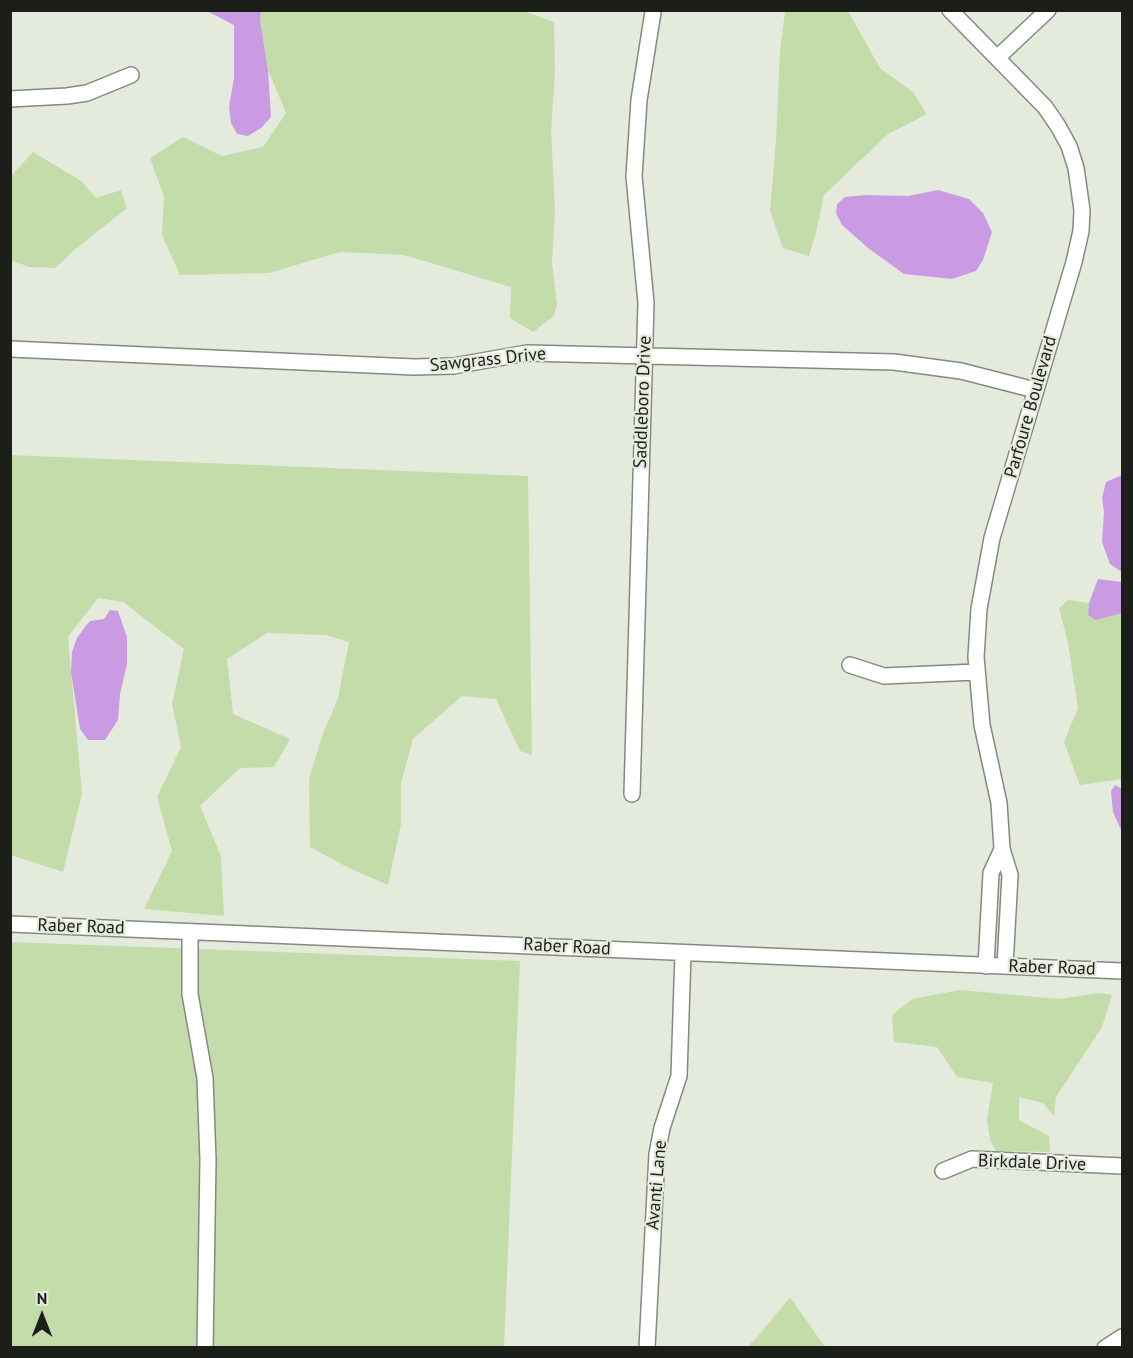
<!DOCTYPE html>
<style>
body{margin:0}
#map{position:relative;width:1133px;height:1358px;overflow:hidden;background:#e4ebdd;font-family:"PT Sans",sans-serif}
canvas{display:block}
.frame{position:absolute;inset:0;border:12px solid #1b1e19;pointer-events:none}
.north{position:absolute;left:12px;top:1286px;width:60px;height:60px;-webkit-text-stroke:4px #e4ebdd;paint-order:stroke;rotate:0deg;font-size:16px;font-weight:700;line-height:24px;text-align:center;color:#1b1e19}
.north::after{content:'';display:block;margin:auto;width:21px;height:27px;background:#1b1e19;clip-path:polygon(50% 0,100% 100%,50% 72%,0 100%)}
</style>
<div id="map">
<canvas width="1133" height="1358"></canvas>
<div class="frame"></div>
<div class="north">N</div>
</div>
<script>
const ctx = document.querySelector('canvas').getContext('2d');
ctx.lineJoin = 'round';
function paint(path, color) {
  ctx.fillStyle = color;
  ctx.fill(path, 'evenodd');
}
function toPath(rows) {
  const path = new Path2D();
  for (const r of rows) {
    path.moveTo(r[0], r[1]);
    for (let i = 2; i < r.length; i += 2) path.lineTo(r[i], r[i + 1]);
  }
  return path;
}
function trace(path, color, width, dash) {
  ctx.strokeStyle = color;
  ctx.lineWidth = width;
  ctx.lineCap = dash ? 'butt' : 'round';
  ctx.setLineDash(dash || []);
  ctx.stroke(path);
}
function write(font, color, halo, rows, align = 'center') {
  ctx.font = font + ' "PT Sans",sans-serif';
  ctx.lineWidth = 4.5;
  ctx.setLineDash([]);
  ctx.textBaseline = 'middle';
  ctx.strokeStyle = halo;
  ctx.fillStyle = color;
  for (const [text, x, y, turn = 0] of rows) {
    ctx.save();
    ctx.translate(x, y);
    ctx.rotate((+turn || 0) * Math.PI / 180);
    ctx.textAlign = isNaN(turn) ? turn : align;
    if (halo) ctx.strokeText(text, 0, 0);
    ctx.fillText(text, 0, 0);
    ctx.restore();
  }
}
const green = toPath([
 [520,10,554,22,555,73,551,131,555,209,552,263,557,304,554,316,533,332,510,318,511,287,404,255,340,252,269,273,180,275,162,235,164,196,150,158,183,137,222,156,263,147,286,113,268,70,260,19,261,11],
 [785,11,848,11,880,68,913,92,927,114,888,134,824,195,816,233,809,256,783,248,770,211,776,140,780,52],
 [33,152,81,181,96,198,121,190,127,208,73,251,55,268,29,267,11,260,11,176],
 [10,455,528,476,532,755,520,751,496,699,462,696,413,739,401,783,401,824,388,885,349,868,310,847,309,779,322,736,338,698,349,642,326,635,267,633,227,659,233,714,290,739,274,767,240,768,200,806,221,856,224,916,144,909,172,851,157,797,181,747,172,704,184,649,123,602,98,598,68,637,82,794,63,872,11,855],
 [1068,600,1089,603,1088,615,1122,613,1122,779,1080,785,1064,742,1078,708,1068,643,1059,608],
 [11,942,520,961,504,1347,11,1348],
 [960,990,1059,999,1099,993,1112,995,1102,1027,1056,1097,1054,1116,1043,1103,1019,1097,1019,1120,1049,1136,1050,1152,996,1151,990,1140,987,1119,993,1083,957,1077,937,1047,894,1042,892,1015,912,999],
 [790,1297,825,1347,747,1347,759,1335]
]);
const water = toPath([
 [207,11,261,11,260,19,268,70,271,117,261,128,248,136,237,134,231,123,229,107,234,78,234,25],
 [938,190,969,199,983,213,992,232,983,260,976,271,952,279,904,274,868,248,842,225,836,213,837,204,845,197,866,195,908,196],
 [1122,475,1122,572,1110,564,1102,542,1104,512,1102,498,1106,482],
 [1098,579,1122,582,1122,613,1096,620,1088,615,1089,603],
 [110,610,118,611,127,637,127,664,120,694,118,720,105,740,88,740,80,729,71,672,72,652,77,638,85,627,90,621,104,619],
 [1115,785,1122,789,1122,832,1113,812,1111,791]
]);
const minor = toPath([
 [950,10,1045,107,1058,126,1069,146,1076,168,1082,210,1081,231,1074,262,992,538,979,609,976,657,982,725,999,803,1002,849,1010,875,1005,966],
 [997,58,1048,10],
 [10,99,67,96,87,93,131,75],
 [10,349,414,367,453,366,527,353,894,362,961,371,1035,390],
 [850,665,884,676,976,672],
 [632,794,646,303,634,176,639,100,653,12],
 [10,924,1122,971],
 [190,932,190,994,205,1078,208,1160,205,1348],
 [986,966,991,873,1002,849],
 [943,1171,972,1159,1122,1166],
 [647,1348,657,1154,662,1128,679,1076,683,953],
 [1105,1348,1122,1337]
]);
const streetNames = [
 ["Sawgrass Drive",488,360,-6],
 ["Saddleboro Drive",643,402,-88],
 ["Parfoure Boulevard",1031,407,-74],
 ["Raber Road",81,927,2],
 ["Raber Road",567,947,3],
 ["Raber Road",1052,968,2],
 ["Birkdale Drive",1032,1163,2],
 ["Avanti Lane",657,1185,-85]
];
paint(green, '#c4dcaa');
paint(water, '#ca9be3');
trace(minor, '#848a7d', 18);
trace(minor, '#fff', 15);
write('18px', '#1b1e19', '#e4ebdd', streetNames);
</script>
